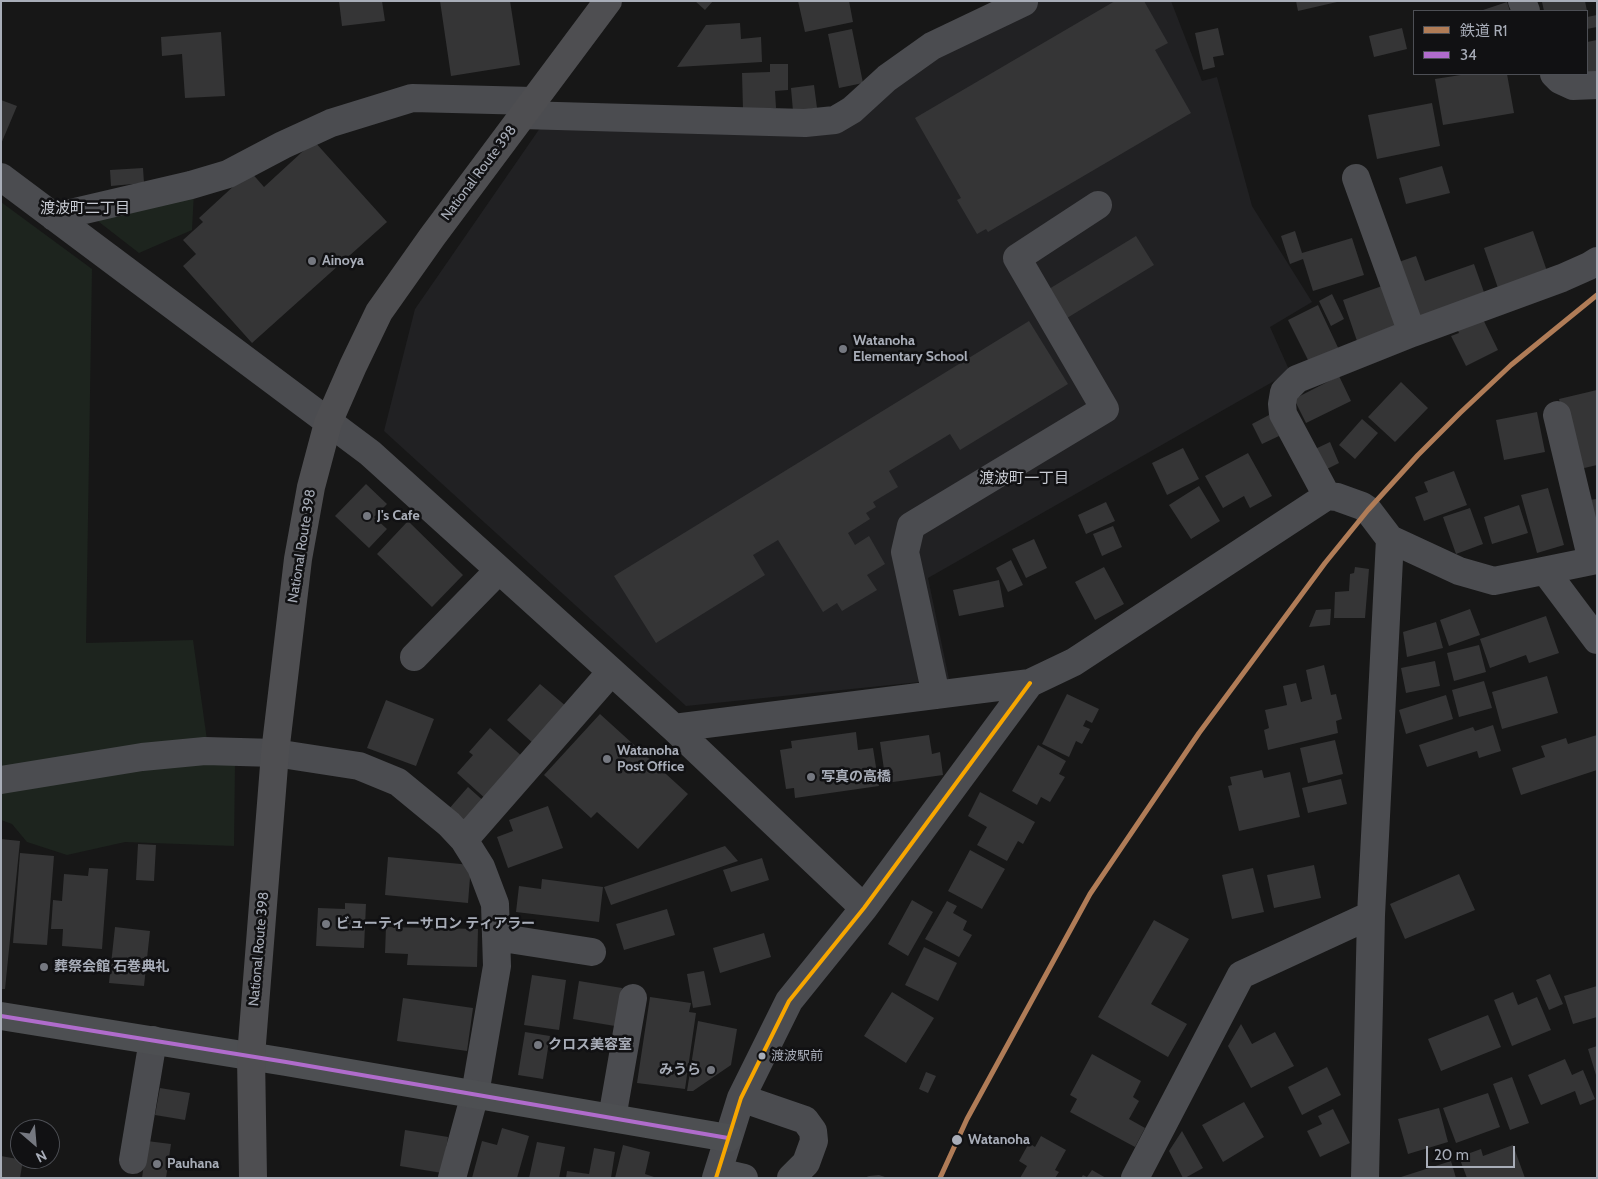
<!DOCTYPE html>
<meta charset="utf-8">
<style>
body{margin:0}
#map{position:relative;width:1598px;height:1179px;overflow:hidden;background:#171717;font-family:Cabin,"Noto Sans JP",sans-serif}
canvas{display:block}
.frame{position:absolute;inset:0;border:2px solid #a8adb8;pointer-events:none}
.legend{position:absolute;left:1413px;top:10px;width:175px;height:65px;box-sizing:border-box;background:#111113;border:1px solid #4d4f55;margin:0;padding:6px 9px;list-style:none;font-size:15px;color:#a8adb8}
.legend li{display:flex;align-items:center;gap:10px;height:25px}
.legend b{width:25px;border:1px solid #4d4f55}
.north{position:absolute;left:10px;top:1119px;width:50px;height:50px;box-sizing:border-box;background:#111113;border:1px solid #4d4f55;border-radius:50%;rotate:153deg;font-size:14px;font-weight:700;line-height:20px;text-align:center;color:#a8adb8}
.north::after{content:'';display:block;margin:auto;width:18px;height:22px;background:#757880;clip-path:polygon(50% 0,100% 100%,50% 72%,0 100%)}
.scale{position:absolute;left:1426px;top:1146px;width:89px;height:22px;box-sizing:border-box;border:2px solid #a8adb8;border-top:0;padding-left:6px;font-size:15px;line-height:18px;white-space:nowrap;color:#a8adb8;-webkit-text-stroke:4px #111113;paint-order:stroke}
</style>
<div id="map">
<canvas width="1598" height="1179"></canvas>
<div class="frame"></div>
<ul class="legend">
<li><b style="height:6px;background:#b07c57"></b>鉄道 R1</li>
<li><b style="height:6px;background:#b06ccc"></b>34</li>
</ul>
<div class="north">N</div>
<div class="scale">20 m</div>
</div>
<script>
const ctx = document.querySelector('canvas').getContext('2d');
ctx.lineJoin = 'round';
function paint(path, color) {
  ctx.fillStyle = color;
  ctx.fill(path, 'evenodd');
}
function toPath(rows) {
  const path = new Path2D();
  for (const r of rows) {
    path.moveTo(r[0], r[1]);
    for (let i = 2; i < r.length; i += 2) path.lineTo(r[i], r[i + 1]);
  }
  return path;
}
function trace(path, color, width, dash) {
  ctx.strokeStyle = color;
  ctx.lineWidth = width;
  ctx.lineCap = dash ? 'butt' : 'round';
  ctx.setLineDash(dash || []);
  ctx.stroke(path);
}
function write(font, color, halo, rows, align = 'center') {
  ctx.font = font + ' Cabin,"Noto Sans JP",sans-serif';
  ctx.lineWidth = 5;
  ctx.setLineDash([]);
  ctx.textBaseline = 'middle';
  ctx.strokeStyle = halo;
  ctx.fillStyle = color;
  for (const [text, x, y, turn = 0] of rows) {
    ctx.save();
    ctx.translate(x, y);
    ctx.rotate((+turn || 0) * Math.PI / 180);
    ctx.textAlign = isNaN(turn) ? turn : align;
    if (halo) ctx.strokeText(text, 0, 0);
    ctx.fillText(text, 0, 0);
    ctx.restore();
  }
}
const built = toPath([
 [1002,1,1171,1,1202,81,1217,77,1252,206,1312,302,1270,327,1290,372,928,578,949,679,686,706,384,431,415,309,558,102,809,117,832,107,884,67]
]);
const green = toPath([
 [194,192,192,230,139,253,90,215],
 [1,202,92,269,86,643,193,640,207,740,1,770],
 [201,761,235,764,234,846,125,842,67,855,27,842,12,824,1,820,1,787]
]);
const building = toPath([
 [339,1,382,1,385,21,342,26],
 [440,1,510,1,520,65,451,76],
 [695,1,713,1,705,10],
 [798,1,849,1,853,22,805,32],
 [1115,1,1144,1,1168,43,1155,50,1191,113,988,232,986,229,977,234,957,200,961,198,915,118],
 [1296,1,1337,1,1337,2,1298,11],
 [1546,1,1585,1,1587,11,1544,11,1542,2],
 [1507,2,1510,11,1480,11],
 [1597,15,1597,27,1587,29,1587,17],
 [740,23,741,39,761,37,762,62,677,67,706,25],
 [1218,28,1224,55,1213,57,1215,67,1203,70,1195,33],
 [1402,28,1407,49,1374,57,1369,36],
 [852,29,863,83,839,88,828,34],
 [221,32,225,96,185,98,182,54,162,56,161,37],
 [1597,40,1597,73,1587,74,1587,42],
 [770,64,788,64,788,90,775,91,776,108,743,110,742,73,770,72],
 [1467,74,1507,74,1514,113,1443,125,1435,79],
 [814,85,817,108,793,111,791,88],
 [1,100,17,106,1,144],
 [1432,103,1440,146,1377,159,1368,115],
 [314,141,387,222,252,343,183,266,196,254,183,240,203,222,199,218,250,171,264,187],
 [1442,166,1450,193,1406,204,1399,178],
 [143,168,144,183,111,186,110,170],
 [1295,231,1302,253,1352,238,1364,275,1313,291,1303,259,1290,264,1281,236],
 [1533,231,1548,274,1499,291,1484,248],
 [1136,236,1154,265,1067,318,1049,289],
 [1416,256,1425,281,1474,264,1485,295,1420,318,1393,264],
 [1382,286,1397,327,1357,341,1343,300],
 [1332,294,1344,319,1331,326,1319,301],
 [1318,305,1341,354,1312,368,1288,320],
 [1480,313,1498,350,1466,366,1451,336,1459,333,1456,326],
 [1029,321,1068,384,960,450,950,434,889,471,898,487,873,502,876,507,866,513,870,519,848,533,855,545,869,536,885,564,867,575,877,590,842,611,837,603,823,612,778,540,753,555,765,575,656,643,614,576],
 [1339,376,1351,401,1306,423,1294,399],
 [1401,382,1428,408,1395,442,1368,417],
 [1597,390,1597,465,1576,470,1559,399],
 [1537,412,1545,452,1504,460,1496,420],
 [1269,415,1279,436,1262,444,1252,424],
 [1362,419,1378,433,1355,459,1339,445],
 [1330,442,1339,463,1323,471,1313,450],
 [1183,448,1199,479,1167,495,1152,463],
 [1248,453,1272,496,1250,508,1244,496,1223,508,1205,476],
 [1454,471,1467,505,1424,521,1415,497,1428,492,1424,482],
 [366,484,387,504,374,517,387,529,369,548,335,516],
 [1199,486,1220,521,1191,539,1169,505],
 [1548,488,1564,545,1537,553,1521,495],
 [1597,499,1597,528,1589,500],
 [1106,502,1115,521,1086,534,1078,515],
 [1519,505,1528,533,1492,544,1484,517],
 [1470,508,1483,544,1456,554,1443,517],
 [408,521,463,575,432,607,377,554],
 [1113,526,1122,547,1102,556,1093,534],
 [1034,539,1047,568,1026,578,1012,549],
 [1011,560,1023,585,1008,592,996,568],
 [1104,567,1124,604,1095,620,1075,582],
 [1355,567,1369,569,1365,618,1334,618,1335,592,1349,591,1350,574,1354,573],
 [999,580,1004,607,959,616,953,590],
 [1331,609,1330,625,1309,627,1316,610],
 [1470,609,1480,635,1449,646,1440,620],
 [1546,616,1559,653,1529,663,1526,655,1490,668,1480,639],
 [1436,622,1443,648,1407,657,1403,632],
 [1479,645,1486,672,1454,681,1447,653],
 [1435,661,1440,686,1406,693,1401,668],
 [1324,665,1331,695,1336,694,1342,719,1336,721,1338,733,1268,750,1264,730,1269,728,1265,710,1287,705,1283,686,1296,683,1301,702,1312,699,1306,670],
 [1547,676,1558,713,1502,729,1492,692],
 [1484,681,1492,708,1459,717,1452,690],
 [540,684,567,707,534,744,507,720],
 [1067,694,1099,709,1092,723,1086,720,1083,726,1090,729,1082,744,1076,741,1069,757,1042,744],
 [1446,695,1453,719,1406,734,1399,710],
 [386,700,434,719,416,766,367,748],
 [600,714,688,794,638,849,597,812,591,818,544,775],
 [1493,725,1501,751,1479,758,1477,751,1427,767,1419,745,1473,727,1475,731],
 [490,728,524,758,487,800,457,773,473,755,469,752],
 [856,732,858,750,873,748,879,786,795,798,794,788,786,789,780,750,792,748,791,741],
 [929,735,932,754,940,752,943,775,886,783,880,742],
 [1597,735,1597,770,1521,795,1512,768,1545,757,1541,746,1566,738,1568,744],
 [1335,740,1343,774,1308,783,1300,748],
 [1038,745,1066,761,1059,774,1065,777,1050,802,1041,797,1037,805,1012,791],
 [1262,770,1264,778,1290,772,1300,817,1239,831,1228,786,1232,785,1230,777],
 [1341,779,1347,804,1308,813,1302,788],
 [468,787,487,804,467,826,448,810],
 [980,792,1035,822,1023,844,1018,841,1007,861,977,845,987,827,968,816],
 [548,806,563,848,508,868,497,837,513,831,509,820],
 [1,839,20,841,5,989,1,989],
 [138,844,156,845,154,881,136,880],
 [725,846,738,861,611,905,604,887],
 [970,850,1005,869,982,909,948,891],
 [20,853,54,856,47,945,13,943],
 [388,857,471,865,468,903,385,895],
 [762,858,769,880,731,892,723,870],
 [1314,865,1321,898,1274,908,1267,875],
 [89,868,108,869,102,949,62,946,63,929,51,929,53,900,62,901,64,874,88,876],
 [1253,868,1264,912,1232,919,1222,875],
 [1459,874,1475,910,1405,939,1390,904],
 [542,879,603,887,599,922,516,912,519,886,541,889],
 [912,900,933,912,908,956,888,944],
 [947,901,957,906,953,913,967,921,963,930,972,935,959,957,925,939],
 [345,903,366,904,364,948,316,946,318,908,345,909],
 [667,909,675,935,624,950,616,924],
 [1154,920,1189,939,1151,1004,1187,1024,1168,1057,1098,1017],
 [115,927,150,931,144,986,109,983],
 [386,927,478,929,477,967,407,965,408,954,385,953],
 [764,933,771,957,720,973,713,948],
 [924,947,957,963,938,1001,905,985],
 [704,971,711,1005,693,1008,687,974],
 [1550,974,1563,1004,1549,1010,1536,980],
 [532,975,566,980,559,1030,524,1025],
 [579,981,622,988,615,1026,573,1019],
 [1597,986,1597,1017,1573,1024,1564,996],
 [892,992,934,1018,906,1063,864,1036],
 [1513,992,1518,1005,1537,997,1551,1030,1512,1046,1494,1000],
 [650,997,691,1003,689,1012,696,1013,685,1089,637,1083],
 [403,998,473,1008,467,1051,397,1041],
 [1488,1015,1501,1047,1441,1071,1428,1039],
 [698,1021,737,1029,731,1065,693,1091,687,1091],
 [1241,1024,1252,1044,1275,1032,1294,1066,1251,1088,1228,1046],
 [525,1032,550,1036,543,1079,518,1075],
 [1597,1046,1597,1075,1596,1075,1588,1049],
 [1092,1054,1141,1081,1133,1097,1139,1101,1129,1119,1145,1128,1135,1147,1070,1112,1077,1099,1070,1095],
 [1565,1059,1572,1075,1583,1070,1595,1099,1580,1105,1575,1091,1541,1105,1528,1075],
 [1327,1067,1341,1095,1302,1115,1288,1087],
 [926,1072,936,1076,928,1093,919,1089],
 [1512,1077,1529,1123,1510,1130,1493,1084],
 [160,1088,190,1093,185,1120,155,1115],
 [1488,1093,1500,1127,1456,1143,1443,1108],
 [1244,1102,1264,1137,1223,1162,1202,1125],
 [1439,1108,1448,1142,1408,1154,1398,1119],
 [1333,1109,1350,1143,1320,1157,1307,1131,1322,1124,1318,1116],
 [502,1128,529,1136,517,1178,472,1178,482,1141,497,1145],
 [405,1130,448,1137,442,1173,400,1166],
 [1182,1131,1203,1168,1185,1178,1183,1178,1169,1151],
 [1041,1136,1066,1150,1055,1170,1059,1172,1055,1178,1020,1178,1027,1166,1019,1161,1029,1143,1035,1147],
 [147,1141,171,1144,166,1178,142,1178],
 [537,1142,565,1147,559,1178,529,1178],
 [623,1145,650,1152,645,1174,657,1178,615,1178],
 [1513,1145,1525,1178,1467,1178,1459,1157,1481,1149,1483,1156],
 [594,1148,615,1152,611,1178,566,1178,567,1171,589,1174],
 [1,1156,23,1160,20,1178,1,1178],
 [1451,1161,1456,1178,1401,1178,1401,1177],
 [1092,1170,1106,1178,1081,1178,1083,1175,1087,1177],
 [879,1175,888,1178,864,1178,869,1176]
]);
const minor = toPath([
 [1522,1,1526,11],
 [1554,74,1560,80,1573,86,1597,85],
 [522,115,805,123,835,120,852,110,887,78,932,46,1024,2],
 [1,177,370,453,674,728,864,908],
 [1356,178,1412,333],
 [54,217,191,185,228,174,283,145,331,123,412,98,533,101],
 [1557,415,1592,561],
 [1327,496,1283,414,1282,404,1284,392,1297,379,1412,333,1562,278,1589,266,1597,261],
 [1390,539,1459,571,1494,581,1597,560],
 [1546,572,1597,640],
 [414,657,499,570],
 [936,695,905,552,911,526,1105,409,1017,258,1098,205],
 [674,728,1030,683,1074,662,1327,496,1337,497,1362,506,1368,510,1390,539,1371,915,1365,1178],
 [1,780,142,757,205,751,275,753,359,766,398,782,449,824,464,840,481,867,495,904,497,966,475,1094,452,1178],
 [464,840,611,672],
 [496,937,592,952],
 [741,1098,805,1120,813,1131,814,1141,806,1163,791,1178],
 [612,1118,633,998],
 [133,1160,153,1040],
 [718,1172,744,1178],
 [716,1178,741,1098,789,1001,864,908,1030,683],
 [1135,1178,1241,975,1371,915]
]);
const major = toPath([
 [1,1016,286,1062,728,1138]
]);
const highway = toPath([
 [253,1178,251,1056,275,753,298,559,311,487,328,423,353,366,379,312,432,237,608,1]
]);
const bus1 = toPath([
 [1,1016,286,1062,728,1138]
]);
const bus2 = toPath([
 [716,1178,741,1098,789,1001,864,908,1030,683]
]);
const rail1 = toPath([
 [940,1178,967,1119,1090,894,1199,733,1325,563,1368,510,1418,455,1460,413,1511,365,1597,295]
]);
const markers = [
 [312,261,5,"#757880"],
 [843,349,5,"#757880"],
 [367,516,5,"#757880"],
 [607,759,5,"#757880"],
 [811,777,5,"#757880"],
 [326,924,5,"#757880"],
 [44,967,5,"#757880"],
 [538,1045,5,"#757880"],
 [762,1056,4.5,"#a8adb8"],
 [711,1070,5,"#757880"],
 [957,1140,6,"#a8adb8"],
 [157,1164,5,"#757880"]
];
const busNames = [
 ["渡波駅前",771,1056]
];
const streetNames = [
 ["National Route 398",479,173,-53],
 ["National Route 398",302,546,-81],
 ["National Route 398",259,949,-85]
];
const poiNames = [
 ["Ainoya",322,261],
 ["Watanoha",853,341],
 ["Elementary School",853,357],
 ["J's Cafe",377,516],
 ["Watanoha",617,751],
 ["Post Office",617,767],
 ["写真の高橋",821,777],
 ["ビューティーサロン ティアラー",336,924],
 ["葬祭会館 石巻典礼",54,967],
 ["クロス美容室",548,1045],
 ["みうら",701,1070,"right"],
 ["Pauhana",167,1164]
];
const stopNames = [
 ["Watanoha",968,1140]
];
const neighbourhoodNames = [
 ["渡波町二丁目",85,209],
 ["渡波町一丁目",1024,479]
];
paint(built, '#212123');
paint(green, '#1d241e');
paint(building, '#353536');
trace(minor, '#4b4c50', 28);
trace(major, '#4d4f52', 28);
trace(highway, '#4e4e51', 28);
trace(bus1, '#b06ccc', 4);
trace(bus2, '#f7a600', 4);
trace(rail1, '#b07c57', 5);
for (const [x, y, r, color] of markers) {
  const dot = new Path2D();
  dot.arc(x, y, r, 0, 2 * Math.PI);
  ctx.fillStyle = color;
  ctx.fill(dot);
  trace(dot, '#111113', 2);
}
write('13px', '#a8adb8', '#111113', busNames, 'left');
write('14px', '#a8adb8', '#111113', streetNames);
write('bold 14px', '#a8adb8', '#111113', poiNames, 'left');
write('bold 14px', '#a8adb8', '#111113', stopNames, 'left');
write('15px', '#c9ccd4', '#111113', neighbourhoodNames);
</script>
